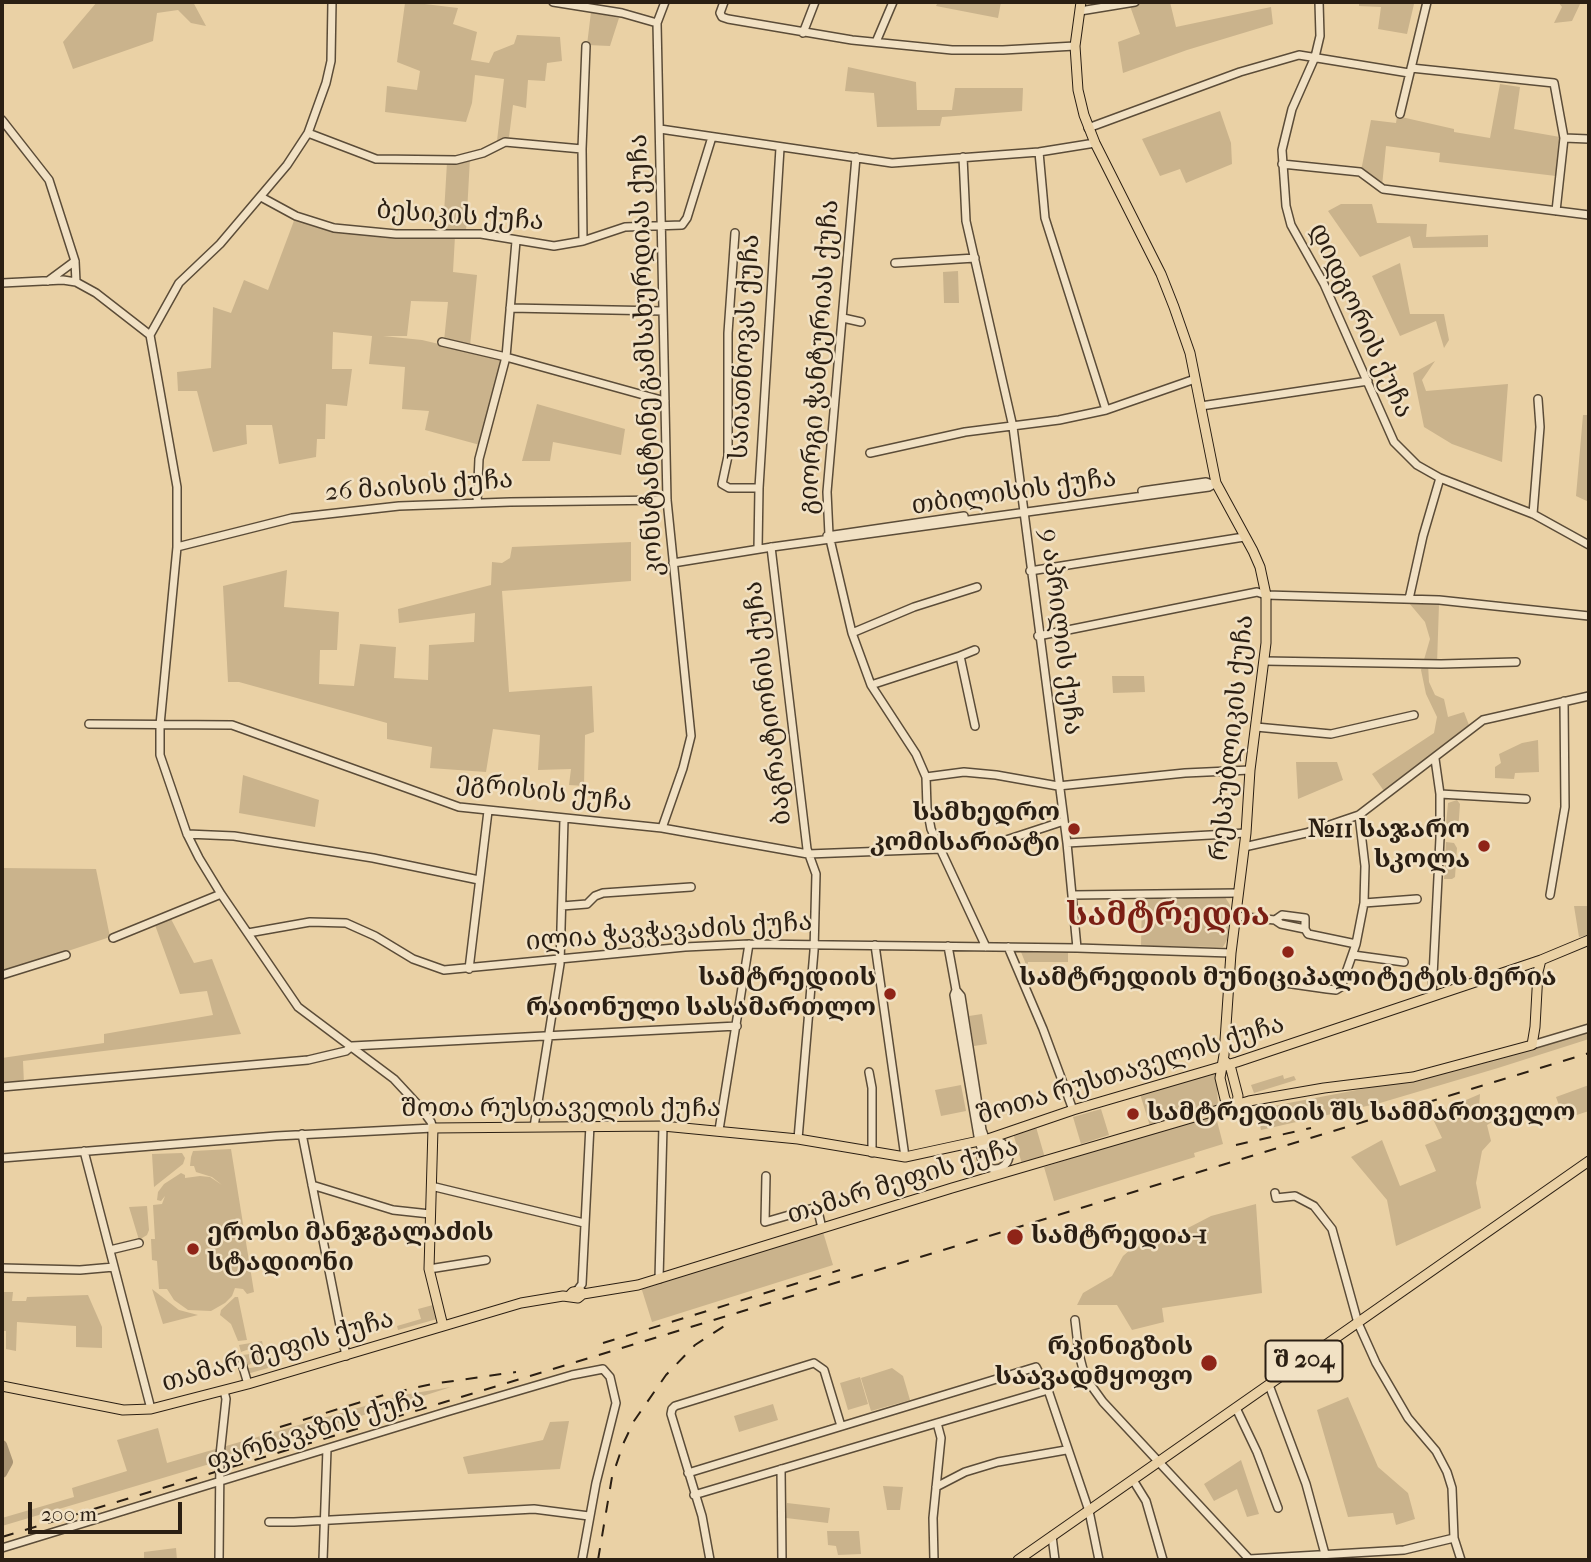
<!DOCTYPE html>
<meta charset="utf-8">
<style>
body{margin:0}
#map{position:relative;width:1591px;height:1562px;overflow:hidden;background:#ead1a5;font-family:"IM FELL French Canon",serif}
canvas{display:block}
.frame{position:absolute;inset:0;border:4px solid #2b1f13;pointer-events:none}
.scale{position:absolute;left:28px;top:1502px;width:154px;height:32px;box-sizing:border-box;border:4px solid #2b1f13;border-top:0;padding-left:9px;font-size:21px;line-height:24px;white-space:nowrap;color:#2b1f13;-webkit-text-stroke:5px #f1e1c4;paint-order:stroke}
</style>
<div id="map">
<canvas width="1591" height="1562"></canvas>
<div class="frame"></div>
<div class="scale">200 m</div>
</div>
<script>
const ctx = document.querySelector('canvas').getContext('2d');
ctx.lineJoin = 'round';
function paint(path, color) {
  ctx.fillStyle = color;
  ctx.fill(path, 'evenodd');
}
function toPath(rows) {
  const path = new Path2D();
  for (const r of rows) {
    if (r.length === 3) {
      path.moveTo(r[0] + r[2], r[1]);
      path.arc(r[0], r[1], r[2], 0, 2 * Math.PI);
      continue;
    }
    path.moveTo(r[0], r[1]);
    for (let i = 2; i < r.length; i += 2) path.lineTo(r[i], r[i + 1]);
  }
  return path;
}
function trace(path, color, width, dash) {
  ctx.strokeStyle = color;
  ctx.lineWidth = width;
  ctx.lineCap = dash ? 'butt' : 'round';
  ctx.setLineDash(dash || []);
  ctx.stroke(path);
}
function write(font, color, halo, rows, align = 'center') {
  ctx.font = font + ' "IM FELL French Canon","Noto Serif Georgian",serif';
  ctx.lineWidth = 5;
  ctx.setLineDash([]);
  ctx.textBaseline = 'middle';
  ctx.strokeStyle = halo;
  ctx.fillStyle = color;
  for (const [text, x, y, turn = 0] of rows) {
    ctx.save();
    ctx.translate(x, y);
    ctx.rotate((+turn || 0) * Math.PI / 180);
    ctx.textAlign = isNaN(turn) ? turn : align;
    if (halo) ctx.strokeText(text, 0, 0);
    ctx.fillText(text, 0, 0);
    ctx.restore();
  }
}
const green = toPath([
 [97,2,193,2,206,26,191,23,178,10,157,13,153,41,73,69,63,42],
 [408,2,458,8,453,24,477,32,471,60,489,63,494,52,514,44,517,35,560,37,562,61,547,63,545,81,528,80,526,108,513,105,509,137,497,141,504,79,475,75,472,103,466,122,385,112,387,86,417,90,420,71,397,62,405,3],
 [938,2,1001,2,998,18,936,6],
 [1147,2,1170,2,1176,27,1271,7,1273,24,1187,50,1123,73,1118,42,1140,34,1130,6],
 [1359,2,1414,4,1407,34,1378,29,1381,7,1359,6],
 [1558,2,1581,2,1572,21,1554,23,1562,7],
 [591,12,619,18,610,46,587,45],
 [848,67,916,82,917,110,952,110,955,88,1023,88,1022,111,942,117,940,126,877,127,874,93,845,91],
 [1500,84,1520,87,1514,129,1560,137,1556,176,1439,162,1440,153,1386,146,1382,186,1361,171,1371,120,1396,123,1397,116,1454,129,1454,132,1490,138],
 [1220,111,1231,143,1232,164,1186,183,1180,169,1160,176,1142,139],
 [470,158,466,231,443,231,447,162],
 [1341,204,1372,204,1377,223,1427,224,1426,237,1488,235,1488,247,1413,248,1410,236,1360,257,1328,211],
 [295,218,342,232,455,236,453,272,477,275,470,346,444,341,448,302,411,301,407,336,383,336,422,340,502,359,480,445,425,430,429,411,402,409,405,367,369,364,372,336,333,332,332,369,352,369,347,406,326,404,325,439,317,439,316,457,279,464,272,425,246,425,247,444,213,452,197,391,178,391,177,372,211,368,213,307,231,313,244,280,268,290],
 [1400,263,1410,314,1444,314,1449,340,1444,348,1436,321,1400,336,1372,276],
 [958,271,959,303,944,303,943,272],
 [1435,361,1422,380,1426,391,1508,384,1502,462,1452,444,1424,427,1413,373],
 [537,404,625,429,621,455,553,442,550,461,522,461],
 [1583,415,1589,415,1589,502,1576,496],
 [631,542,631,581,502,591,509,692,592,686,594,732,585,735,584,786,569,785,571,769,538,770,540,735,493,729,486,772,430,768,432,747,387,739,387,723,239,682,228,682,223,586,287,570,284,607,339,612,337,650,320,650,319,684,354,686,360,644,396,647,394,678,428,680,429,645,474,642,475,613,399,623,398,609,491,585,492,562,502,563,510,558,512,547],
 [1409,603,1439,604,1437,664,1428,664,1429,682,1435,695,1444,699,1448,717,1464,712,1469,725,1384,791,1372,774,1434,733,1437,717,1426,694,1421,670,1430,639,1425,622],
 [1112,676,1144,676,1145,692,1113,693],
 [1538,740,1539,772,1515,773,1514,779,1495,778,1495,767,1501,763,1499,754,1522,743],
 [1296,762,1337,762,1343,780,1298,799],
 [243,775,319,800,315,827,239,813],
 [1457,800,1460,804,1458,832,1456,836,1445,835,1448,803],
 [1446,842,1454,843,1457,848,1455,877,1452,879,1444,879],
 [2,868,96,869,110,937,2,973],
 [1223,894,1230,905,1227,940,1223,947,1141,946,1142,896],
 [1574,906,1589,906,1589,935,1579,937],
 [171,919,194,963,212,959,241,1034,23,1061,24,1084,2,1085,2,1058,104,1043,104,1034,213,1015,207,991,180,994,155,925],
 [1021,952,1068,952,1068,962,1028,962,1027,967],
 [982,1014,987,1044,974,1046,969,1016],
 [1589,1030,1589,1039,1498,1068,1380,1103,1261,1130,1257,1109,1399,1082,1495,1058,1496,1059],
 [1216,1072,1218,1104,1150,1126,1140,1094],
 [1283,1075,1284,1079,1294,1076,1296,1080,1254,1093,1251,1085],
 [961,1085,966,1111,941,1116,935,1090],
 [1589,1085,1589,1111,1564,1119,1556,1097],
 [1480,1094,1479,1108,1486,1105,1497,1119,1487,1125,1491,1141,1482,1151,1476,1183,1481,1208,1396,1246,1387,1200,1351,1157,1382,1140,1400,1186,1436,1171,1425,1145,1442,1138,1431,1115],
 [1101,1109,1109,1135,1081,1144,1073,1117],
 [1215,1113,1223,1144,1194,1153,1195,1157,1054,1201,1044,1167],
 [1036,1127,1045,1158,1022,1164,1013,1133],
 [231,1149,254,1292,247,1294,243,1289,235,1288,232,1296,225,1303,211,1311,188,1310,174,1300,167,1289,159,1289,157,1261,152,1260,151,1239,155,1239,153,1205,162,1204,165,1196,161,1201,157,1200,158,1192,164,1184,181,1173,185,1175,185,1178,200,1176,210,1177,222,1185,212,1177,196,1172,194,1166,190,1166,191,1157,193,1151],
 [182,1153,185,1158,183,1164,154,1187,152,1154],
 [1256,1204,1262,1293,1162,1308,1164,1322,1132,1330,1117,1305,1077,1305,1083,1293,1112,1276,1123,1256,1131,1249,1186,1229,1211,1216],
 [147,1206,149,1230,147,1235,139,1240,129,1207],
 [823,1232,833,1265,652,1322,641,1287],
 [152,1289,179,1310,198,1315,163,1324],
 [2,1292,13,1292,12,1301,26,1301,27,1297,88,1295,102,1327,102,1348,76,1347,76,1326,17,1322,16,1351,6,1349,6,1331,2,1331],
 [235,1297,238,1297,247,1340,238,1341,231,1324,220,1315,221,1310],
 [433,1305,437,1319,398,1330,397,1326,421,1319,418,1309],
 [262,1341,268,1368,247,1374,245,1369,261,1366,259,1360,244,1367,243,1363,251,1360,244,1362,242,1355,259,1353,258,1346,241,1352,239,1345],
 [892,1368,903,1376,910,1400,871,1411,861,1378],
 [860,1377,868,1404,848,1410,840,1383],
 [451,1387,233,1457,2,1526,2,1518,74,1497,72,1488,127,1471,117,1440,158,1428,167,1463,403,1395],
 [1348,1397,1378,1467,1408,1493,1415,1519,1396,1525,1393,1513,1348,1517,1317,1410],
 [773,1404,778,1420,739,1432,734,1416],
 [569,1421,560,1469,468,1474,463,1457,543,1440,550,1422],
 [1241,1460,1259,1514,1247,1517,1237,1489,1214,1501,1204,1484],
 [883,1486,903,1487,900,1510,887,1510],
 [787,1503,830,1508,828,1523,786,1518],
 [827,1531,859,1531,861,1554,838,1555,836,1546,828,1545],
 [176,1548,177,1560,144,1560,144,1552]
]);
const river = toPath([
 [2,1445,8,1462,2,1473]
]);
const minor = toPath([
 [553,2,622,13,657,23],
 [724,2,720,13,722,17,728,19,852,40,952,50,1003,50,1075,46],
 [1319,2,1320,36,1315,57,1292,109,1282,150,1286,206,1291,225,1324,284,1394,442,1417,465,1440,478,1533,514,1589,545],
 [1080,11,1135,2],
 [803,33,815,2],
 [876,42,893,2],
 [1411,68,1554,83,1564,138],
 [1400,114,1427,2],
 [2,120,49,180,75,261,76,282],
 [1088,128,1240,72,1299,55,1409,73],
 [660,129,892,163,1039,152,1095,143],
 [308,133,376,159,456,160,483,153,505,142,582,149],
 [1039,152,1045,218,1106,410],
 [856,157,827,492,829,535,852,633,871,685,916,754,926,777,927,808,931,829,986,947],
 [963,157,966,221,1013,427,1067,843,1077,948],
 [1282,164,1360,172,1383,189,1589,215],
 [261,197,296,216,334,228,396,234,481,234,554,246,583,241,625,227,682,225,687,218,712,137],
 [1556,211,1564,138,1589,139],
 [735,233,728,333,728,456,722,484,729,488,759,488],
 [583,241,582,149,586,46],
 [895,263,975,258],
 [48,281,75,261],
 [2,283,63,280,76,282,96,293,150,335,177,487,177,547,160,725,160,755,187,834,199,858,221,894,298,1007,394,1079,420,1107,431,1122,433,1128,276,1136,2,1158],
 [510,308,663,311],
 [843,318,861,322],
 [150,335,179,283,220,244,287,165,308,133,326,83,331,61,332,2],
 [442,342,506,357,665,401],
 [1201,406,1368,381],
 [870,453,965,432,1059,420,1106,410,1195,379],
 [1142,491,1206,482,1212,484],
 [477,503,479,459,506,357,516,241],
 [1533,514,1540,427,1538,399],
 [827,536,964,516],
 [177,547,292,518,399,506,510,502,667,500],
 [771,547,807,849,816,874,814,951,798,1139],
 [758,549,759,488,780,148],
 [673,563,772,547,1209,487,1216,483],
 [1030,571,1244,537],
 [1409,599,1423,536,1440,478],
 [852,633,914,607,977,587],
 [1038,636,1257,592,1266,595,1439,600,1589,616],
 [960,656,975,650],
 [1264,661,1441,664,1516,662],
 [871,685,960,656,975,726],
 [89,724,232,725,459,807,662,828,808,854,940,849],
 [1256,727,1331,734,1414,715],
 [926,777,964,772,996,775,1058,786,1185,773,1250,770],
 [1440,794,1526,799],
 [662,828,683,768,691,736,667,500,657,23,665,2],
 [187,834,234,836,373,858,479,880],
 [997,843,1064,821],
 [1067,843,1246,833],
 [1244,847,1306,833,1359,815,1483,720,1589,696],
 [1073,895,1238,893],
 [1550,895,1565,807,1564,701],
 [1364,903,1417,899],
 [562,906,587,904,595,896,603,893,691,887],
 [1235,916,1275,920,1281,924,1305,929,1308,934,1356,944],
 [1275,920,1282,915,1305,918,1305,929],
 [248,933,310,922,346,923,375,936,413,959,444,970,685,947,749,944,1077,948,1231,953],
 [113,938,221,894],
 [875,945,905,1157],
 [948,946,956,990,954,995,979,1142,982,1150],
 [1008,947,1043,1029,1073,1110],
 [1353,955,1404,962],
 [469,969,488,811],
 [2,975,66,955],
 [1229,975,1327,989,1336,990,1341,987,1356,944,1364,903,1365,866,1359,815],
 [956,990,961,996,982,1130,985,1138,996,1142],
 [1432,996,1440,838,1440,794,1435,759],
 [1532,1045,1589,1028],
 [869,1072,872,1088,872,1153],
 [2,1087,308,1060,346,1051,352,1046,737,1026],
 [534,1127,560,964,564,819],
 [719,1130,749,944],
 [302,1134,346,1356],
 [995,1155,14],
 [84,1151,151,1409],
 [766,1176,765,1222,817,1207,822,1228],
 [312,1185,393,1210,430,1214],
 [431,1186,584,1223],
 [1275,1193,1276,1198,1295,1196,1314,1206,1332,1229,1358,1323,1376,1363,1408,1418,1436,1451,1447,1472,1452,1488,1454,1538,1461,1560],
 [110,1250,139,1243],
 [2,1268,80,1270,114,1267],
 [429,1269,486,1260],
 [659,1279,663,1126],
 [576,1292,582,1284,590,1125],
 [1075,1320,1079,1354,1085,1377,1103,1402,1250,1560],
 [242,1364,248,1384],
 [1269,1385,1306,1484,1325,1554],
 [1236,1408,1257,1452,1278,1508],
 [781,1469,782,1560],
 [688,1473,1036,1367,1048,1390,1089,1511,1099,1560],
 [1133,1480,1146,1501,1163,1560],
 [936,1487,965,1472,998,1462,1066,1450],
 [694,1495,1048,1390],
 [269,1522,294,1522,534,1509,589,1516],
 [1052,1536,1055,1560],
 [2,1548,446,1412,572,1375,603,1369,610,1377,616,1403,596,1483,582,1560],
 [1249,1559,1404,1550,1454,1538],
 [219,1560,220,1455,226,1399,224,1391],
 [323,1560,327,1449],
 [710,1560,702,1516,671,1414,672,1409,675,1406,814,1363,824,1370,841,1426],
 [934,1560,933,1518,941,1438,937,1423]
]);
const major = toPath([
 [1081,2,1075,46,1078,90,1084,115,1095,143,1161,274,1174,307,1190,353,1216,483,1253,551,1260,567,1266,595,1266,643,1250,770,1246,833,1231,953,1224,1055,1220,1078,1225,1099,1229,1105,1234,1106],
 [1226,1062,1231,1069,1238,1096,1237,1103,1234,1106],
 [583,1294,638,1285,952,1188,1249,1101,1324,1088,1413,1077,1532,1045,1535,1027,1538,972,1541,960],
 [443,1326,429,1269,433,1128,663,1126,798,1139,905,1157,988,1139,1073,1110,1237,1062,1541,960,1589,940],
 [2,1386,123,1410,151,1409,248,1384,521,1303,563,1296,578,1298,583,1294,580,1291,573,1292,571,1294,572,1297],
 [1018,1560,1589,1161]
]);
const rail = toPath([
 [1236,1145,1311,1128],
 [603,1343,840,1270],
 [280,1427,387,1394,432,1384,516,1372],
 [2,1537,1589,1053],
 [598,1560,612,1477,624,1442,634,1421,666,1375,695,1345,732,1321]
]);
const markers = [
 [1074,829,7,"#8f2418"],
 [1484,846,7,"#8f2418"],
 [1288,952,7,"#8f2418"],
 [890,994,7,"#8f2418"],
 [1133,1114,7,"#8f2418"],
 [1015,1237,9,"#8f2418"],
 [193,1249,7,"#8f2418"],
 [1209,1363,9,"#8f2418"]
];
const shields = [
 [1304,1361,77]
];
const shieldNames = [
 ["შ 204",1304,1361]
];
const streetNames = [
 ["ბესიკის ქუჩა",460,217,4],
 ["დიდგორის ქუჩა",1360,321,65],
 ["საიათნოვას ქუჩა",746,347,-87],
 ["კონსტანტინე გამსახურდიას ქუჩა",647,355,-92],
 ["გიორგი ჭანტურიას ქუჩა",820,357,-86],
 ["26 მაისის ქუჩა",419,487,-4],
 ["თბილისის ქუჩა",1014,493,-8],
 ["9 აპრილის ქუჩა",1060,632,83],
 ["ბაგრატიონის ქუჩა",769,703,-97],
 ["რესპუბლიკის ქუჩა",1233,738,-84],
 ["ეგრისის ქუჩა",544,793,7],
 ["ილია ჭავჭავაძის ქუჩა",669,933,-4],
 ["შოთა რუსთაველის ქუჩა",1131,1071,-17],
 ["შოთა რუსთაველის ქუჩა",561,1110],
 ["თამარ მეფის ქუჩა",903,1182,-17],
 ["თამარ მეფის ქუჩა",278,1352,-16],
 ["ფარნავაზის ქუჩა",316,1431,-17]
];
const poiNames = [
 ["სამხედრო",1060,814],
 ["კომისარიატი",1060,844],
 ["№11 საჯარო",1470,831],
 ["სკოლა",1470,861],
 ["სამტრედიის",876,979],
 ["რაიონული სასამართლო",876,1009],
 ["სამტრედიის მუნიციპალიტეტის მერია",1288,979,"center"],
 ["სამტრედიის შს სამმართველო",1147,1114,"left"],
 ["ეროსი მანჯგალაძის",207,1234,"left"],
 ["სტადიონი",207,1264,"left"],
 ["სამტრედია-1",1031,1237,"left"],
 ["რკინიგზის",1193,1348],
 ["საავადმყოფო",1193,1378]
];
const districtNames = [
 ["სამტრედია",1168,917]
];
paint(green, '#cab38c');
trace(river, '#a99473', 10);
trace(minor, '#5b4c38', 10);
trace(major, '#2b1f13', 11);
trace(minor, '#f1e1c4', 7);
trace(major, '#ead1a5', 9);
trace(rail, '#2b1f13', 2, [12, 12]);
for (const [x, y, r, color] of markers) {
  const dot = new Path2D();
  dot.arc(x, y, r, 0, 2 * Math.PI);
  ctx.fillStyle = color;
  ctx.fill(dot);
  trace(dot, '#f1e1c4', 2.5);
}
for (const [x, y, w] of shields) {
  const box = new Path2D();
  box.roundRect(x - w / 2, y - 20.5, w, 41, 5);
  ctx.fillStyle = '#f1e1c4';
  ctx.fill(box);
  trace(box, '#2b1f13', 2);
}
write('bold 24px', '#2b1f13', null, shieldNames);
write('26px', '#2b1f13', '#f1e1c4', streetNames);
write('bold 26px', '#2b1f13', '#f1e1c4', poiNames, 'right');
write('bold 33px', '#7a1f14', '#f1e1c4', districtNames);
</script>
